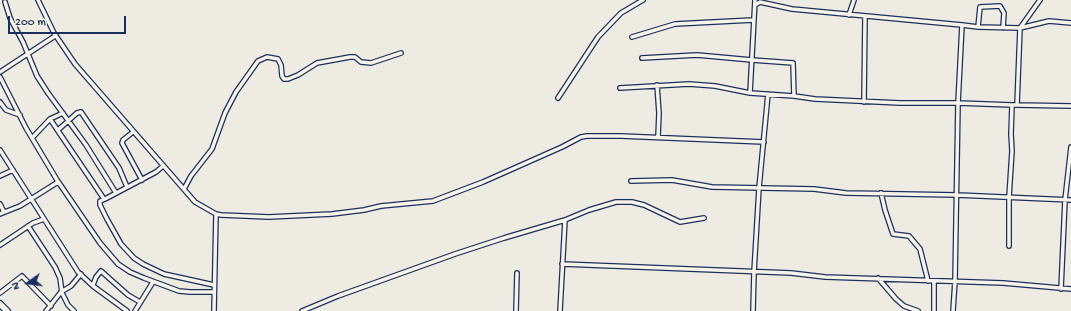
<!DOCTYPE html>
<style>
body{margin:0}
#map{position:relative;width:1071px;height:311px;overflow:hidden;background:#eeebe2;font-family:"Gochi Hand",sans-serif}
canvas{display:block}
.north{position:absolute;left:8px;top:263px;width:40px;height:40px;-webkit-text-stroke:3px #f7f3e8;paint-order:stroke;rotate:256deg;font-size:11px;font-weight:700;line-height:16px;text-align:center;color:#1b2f5e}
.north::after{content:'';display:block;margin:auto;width:14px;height:18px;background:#1b2f5e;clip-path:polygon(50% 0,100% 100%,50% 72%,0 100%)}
.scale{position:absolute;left:8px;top:16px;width:118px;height:18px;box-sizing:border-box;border:2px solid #1b2f5e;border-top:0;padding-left:5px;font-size:12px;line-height:14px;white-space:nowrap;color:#1b2f5e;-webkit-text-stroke:3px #f7f3e8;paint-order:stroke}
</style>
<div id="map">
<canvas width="1071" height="311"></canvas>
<div class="north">N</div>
<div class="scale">200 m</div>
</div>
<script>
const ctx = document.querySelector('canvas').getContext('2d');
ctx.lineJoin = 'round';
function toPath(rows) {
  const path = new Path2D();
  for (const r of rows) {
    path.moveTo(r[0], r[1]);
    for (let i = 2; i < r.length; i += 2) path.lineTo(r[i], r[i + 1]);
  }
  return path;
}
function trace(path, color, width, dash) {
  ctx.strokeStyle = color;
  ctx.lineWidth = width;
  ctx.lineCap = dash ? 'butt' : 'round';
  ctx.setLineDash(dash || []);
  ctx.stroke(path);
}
const minor = toPath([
 [38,0,54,33,75,64,195,202,216,214,221,215,269,217,332,214,364,210,381,206,433,201,483,182,562,147,581,137,587,136,621,136,764,142],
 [5,2,10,18,23,42,37,76,48,93,86,145,116,193],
 [755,5,760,2,792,9,962,25,978,27,1020,28,1049,21,1071,23],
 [849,15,854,0],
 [978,27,980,7,1000,6,1004,13,1003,28],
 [632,37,675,24,753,20],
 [642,58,697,55,752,60,793,63,794,96],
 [0,72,55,36],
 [0,77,26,128,57,180,100,243,118,264,130,272,144,278,179,291,190,292,214,292],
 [657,85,659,113,658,137],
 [620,88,689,84,715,86,750,93,794,96,815,99,900,103,958,103,1012,105],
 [750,93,755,0],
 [558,98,598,37,621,13,643,0],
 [0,102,6,110,20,115],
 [864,102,865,17],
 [1017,105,1071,106],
 [50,119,104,199],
 [58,130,77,113,81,112,119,168,127,187],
 [133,132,123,140,122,143,142,180],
 [32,138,50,119,63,113],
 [0,150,78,272,93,286,127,311],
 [163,166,156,172,105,199,100,201,100,205,107,219,121,244,134,258,143,264,164,274,214,285],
 [0,176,13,170],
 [631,181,672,180,712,187,814,189,846,193,957,195,1071,200],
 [184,189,191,176,212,149,225,113,236,92,258,61,267,57,278,59,281,65,282,76,284,79,288,79,298,75,317,63,350,57,355,57,361,62,371,63,401,53],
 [881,193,885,210,893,234,909,236,920,249,928,281],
 [0,204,4,212],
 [0,214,20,206,58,182],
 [28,226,55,267,60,278,62,293,68,305,74,311],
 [0,245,33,223,44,219],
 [1009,246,1009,197,1012,151,1011,134,1012,105,1017,105,1020,28,1040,0],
 [562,264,791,273,825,277,1003,283,1071,289],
 [878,278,896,299,904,306,918,311],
 [934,281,934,311],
 [93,285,96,277,101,271,128,295,140,302],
 [1061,289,1065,200,1071,147],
 [0,293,22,276,51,306],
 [46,311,61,292,71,286,81,274],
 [135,311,153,282],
 [214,311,216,214],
 [302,311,338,296,455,254,504,238,565,220,589,210,616,202,632,202,644,205,680,222,704,218],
 [516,311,517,273],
 [560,311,565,220],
 [753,311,754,272,759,188,768,94],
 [953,311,955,281,958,103,962,25]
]);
const trunk = toPath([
 [0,304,7,311]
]);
trace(minor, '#1b2f5e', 6);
trace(trunk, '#1b2f5e', 8);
trace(minor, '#f7f3e8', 3.5);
trace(trunk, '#f7f3e8', 5.5);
</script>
